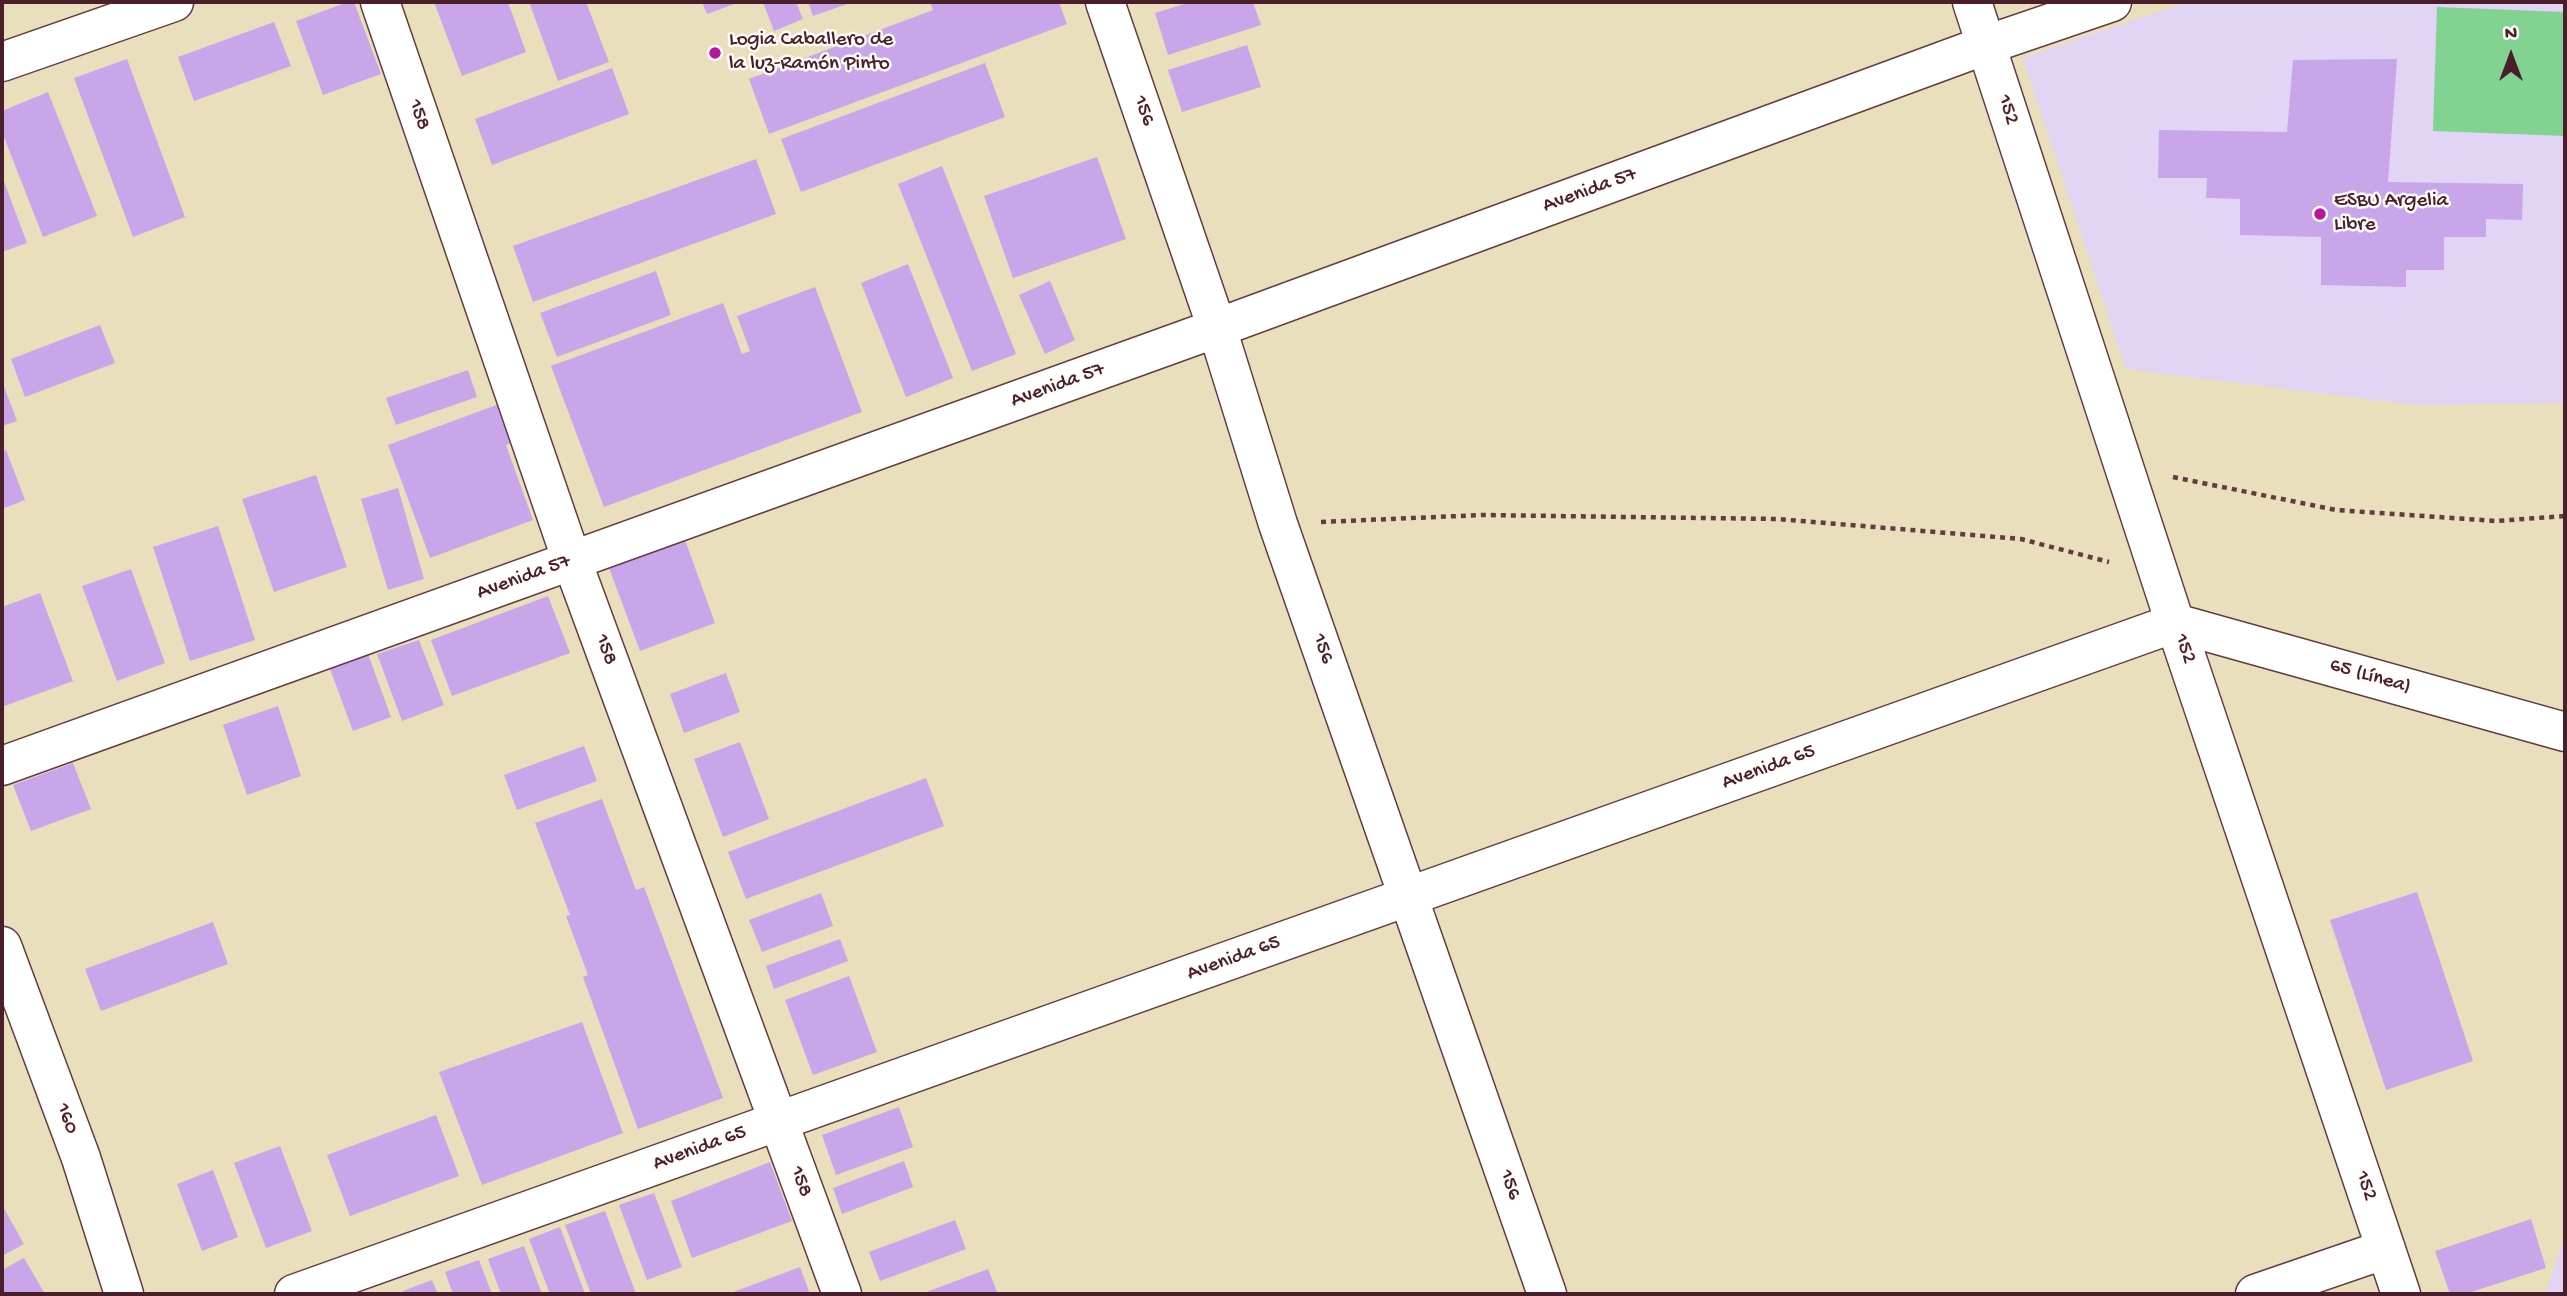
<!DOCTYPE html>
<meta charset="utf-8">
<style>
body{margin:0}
#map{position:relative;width:2567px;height:1296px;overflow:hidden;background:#e9dfbc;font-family:"Gochi Hand",sans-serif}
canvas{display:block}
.frame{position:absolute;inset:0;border:4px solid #4a1f2b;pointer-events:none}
.north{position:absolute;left:2476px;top:21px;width:70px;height:70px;-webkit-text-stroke:5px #fdfcf7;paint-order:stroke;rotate:0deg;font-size:19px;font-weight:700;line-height:28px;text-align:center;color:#4a1f2b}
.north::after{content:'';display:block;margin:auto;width:24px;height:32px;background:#4a1f2b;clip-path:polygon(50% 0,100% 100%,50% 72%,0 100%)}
</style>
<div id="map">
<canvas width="2567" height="1296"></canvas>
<div class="frame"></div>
<div class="north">N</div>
</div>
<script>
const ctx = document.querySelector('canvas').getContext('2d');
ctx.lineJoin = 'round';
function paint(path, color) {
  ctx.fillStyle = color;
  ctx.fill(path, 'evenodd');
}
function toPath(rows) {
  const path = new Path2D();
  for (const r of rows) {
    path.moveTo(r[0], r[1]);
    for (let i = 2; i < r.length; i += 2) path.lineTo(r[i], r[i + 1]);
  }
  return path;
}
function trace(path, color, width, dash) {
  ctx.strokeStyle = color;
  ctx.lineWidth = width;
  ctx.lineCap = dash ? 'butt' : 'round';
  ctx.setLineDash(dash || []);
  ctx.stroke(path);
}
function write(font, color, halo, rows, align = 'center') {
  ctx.font = font + ' "Gochi Hand",sans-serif';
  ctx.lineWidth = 5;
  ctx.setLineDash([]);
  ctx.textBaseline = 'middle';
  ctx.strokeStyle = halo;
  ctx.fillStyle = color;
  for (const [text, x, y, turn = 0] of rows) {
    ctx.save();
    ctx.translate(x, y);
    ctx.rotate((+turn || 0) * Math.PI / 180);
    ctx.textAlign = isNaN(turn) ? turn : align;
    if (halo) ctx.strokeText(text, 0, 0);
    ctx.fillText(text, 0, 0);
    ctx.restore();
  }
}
const built = toPath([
 [2188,2,2565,2,2565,403,2415,405,2126,369,2023,58],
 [2565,1235,2565,1294,2546,1294]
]);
const green = toPath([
 [2437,7,2565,12,2565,136,2433,131]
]);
const building = toPath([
 [348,2,354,2,381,74,323,95,296,21],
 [434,2,508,2,526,52,462,76],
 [529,2,586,2,609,62,558,81],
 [702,2,740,2,707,14],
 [763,2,796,2,803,19,774,31],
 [808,2,853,2,813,16],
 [930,2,1059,2,1067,24,769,134,749,79,933,10],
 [1191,2,1253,2,1261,25,1168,55,1155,13],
 [274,22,291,66,194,101,178,57],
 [1247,45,1261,87,1182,112,1168,70],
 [127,59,185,217,133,237,74,78],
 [2397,59,2388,182,2523,184,2522,220,2486,219,2486,237,2444,237,2444,270,2406,270,2406,287,2321,285,2321,237,2240,235,2240,199,2206,198,2207,178,2158,178,2159,130,2287,132,2293,60],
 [985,63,1005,117,801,192,781,139],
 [612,68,629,114,492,165,475,119],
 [48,92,97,216,43,237,2,132,2,111],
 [1097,157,1126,239,1013,278,984,196],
 [756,159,776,214,533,302,513,246],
 [942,166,1016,354,972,371,898,184],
 [2,176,27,243,2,252],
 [908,264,953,378,906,397,861,283],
 [656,271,671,315,557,357,540,313],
 [1050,281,1075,340,1045,354,1019,295],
 [815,287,862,412,604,507,551,366,723,303,742,354,750,351,737,316],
 [100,325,115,363,25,397,11,359],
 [468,370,477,397,396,425,386,398],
 [2,381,17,421,2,426],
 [499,404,513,442,506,445,533,520,430,558,388,445],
 [6,450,25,500,2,509,2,452],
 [316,475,347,567,274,592,242,499],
 [398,488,424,579,388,590,361,499],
 [218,526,255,640,190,661,153,547],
 [685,540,715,623,640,651,609,568],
 [131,569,165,663,117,681,82,586],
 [40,593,73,681,2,707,2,607],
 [548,596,570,653,452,696,431,640],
 [419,640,444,705,402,721,377,654],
 [368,654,391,717,353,731,330,669],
 [726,673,740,712,684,733,670,694],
 [278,706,301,776,247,795,223,725],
 [740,742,769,819,723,837,694,759],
 [584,746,597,781,517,810,504,775],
 [73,763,91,809,31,831,13,785],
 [926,778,944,826,746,899,728,852],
 [602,799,636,890,644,887,723,1098,638,1129,583,977,588,975,566,916,570,915,535,823],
 [2417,892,2473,1061,2386,1090,2330,920],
 [821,893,833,926,762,952,749,920],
 [213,922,228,964,101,1011,85,969],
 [840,939,848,961,774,989,766,966],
 [849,976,877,1052,813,1075,785,1000],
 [582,1022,623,1133,482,1185,439,1072],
 [899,1107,913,1147,836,1175,822,1135],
 [436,1115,459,1176,350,1216,327,1155],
 [280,1146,312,1231,266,1248,234,1163],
 [904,1161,913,1187,842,1214,833,1188],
 [770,1162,792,1221,692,1258,671,1201],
 [213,1170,238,1237,202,1251,177,1184],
 [654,1193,682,1267,647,1280,619,1205],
 [2,1205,24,1244,2,1256],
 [605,1211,636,1294,591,1294,565,1225],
 [2531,1219,2546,1268,2465,1294,2450,1294,2435,1251],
 [955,1220,966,1249,880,1281,869,1252],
 [560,1227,585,1294,550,1294,529,1239],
 [524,1246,542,1294,501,1294,488,1259],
 [24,1258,45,1294,2,1294,2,1270],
 [479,1260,492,1294,453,1294,445,1272],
 [800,1267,810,1294,728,1294],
 [988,1269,998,1294,921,1294],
 [432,1280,438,1294,404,1294,403,1291]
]);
const path = toPath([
 [2173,477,2336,510,2496,521,2565,516],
 [1321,522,1482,515,1777,519,2021,539,2109,562]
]);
const minor = toPath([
 [1105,2,1217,328,1278,524,1547,1294],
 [1972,2,2175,623,2401,1294],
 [2,62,174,2],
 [2,766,1217,328,1986,45,2112,2],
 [294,1294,2175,623,2565,732],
 [2255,1294,2386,1249]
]);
const major = toPath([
 [380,2,572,561,842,1294],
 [2,946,81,1158,124,1294]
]);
const markers = [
 [715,53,7,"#b5179e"],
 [2320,214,7,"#b5179e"]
];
const poiNames = [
 ["Logia Caballero de",729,41],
 ["la luz-Ramón Pinto",729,65],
 ["ESBU Argelia",2334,202],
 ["Libre",2334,226]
];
const streetNames = [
 ["152",2007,110,72],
 ["156",1143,111,71],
 ["158",418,115,71],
 ["Avenida 57",1590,191,-20],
 ["Avenida 57",1058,386,-20],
 ["Avenida 57",524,578,-20],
 ["156",1322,649,71],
 ["152",2184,649,71],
 ["158",605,650,70],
 ["65 (Línea)",2370,677,16],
 ["Avenida 65",1769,768,-20],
 ["Avenida 65",1234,959,-20],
 ["160",66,1119,70],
 ["Avenida 65",700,1149,-20],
 ["158",800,1182,70],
 ["156",1509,1185,71],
 ["152",2365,1186,71]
];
paint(built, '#e1d4f4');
paint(green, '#82d292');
paint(building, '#c9a6e9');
trace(minor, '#623c41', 41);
trace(major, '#623c41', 41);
trace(path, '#623c41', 4.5, [5, 5]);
trace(minor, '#fff', 38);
trace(major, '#fff', 38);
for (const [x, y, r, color] of markers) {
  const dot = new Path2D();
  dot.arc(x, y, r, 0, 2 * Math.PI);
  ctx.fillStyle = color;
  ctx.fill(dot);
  trace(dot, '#fdfcf7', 2.5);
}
write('21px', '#4a1f2b', '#fdfcf7', poiNames, 'left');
write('21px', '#4a1f2b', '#fdfcf7', streetNames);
</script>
